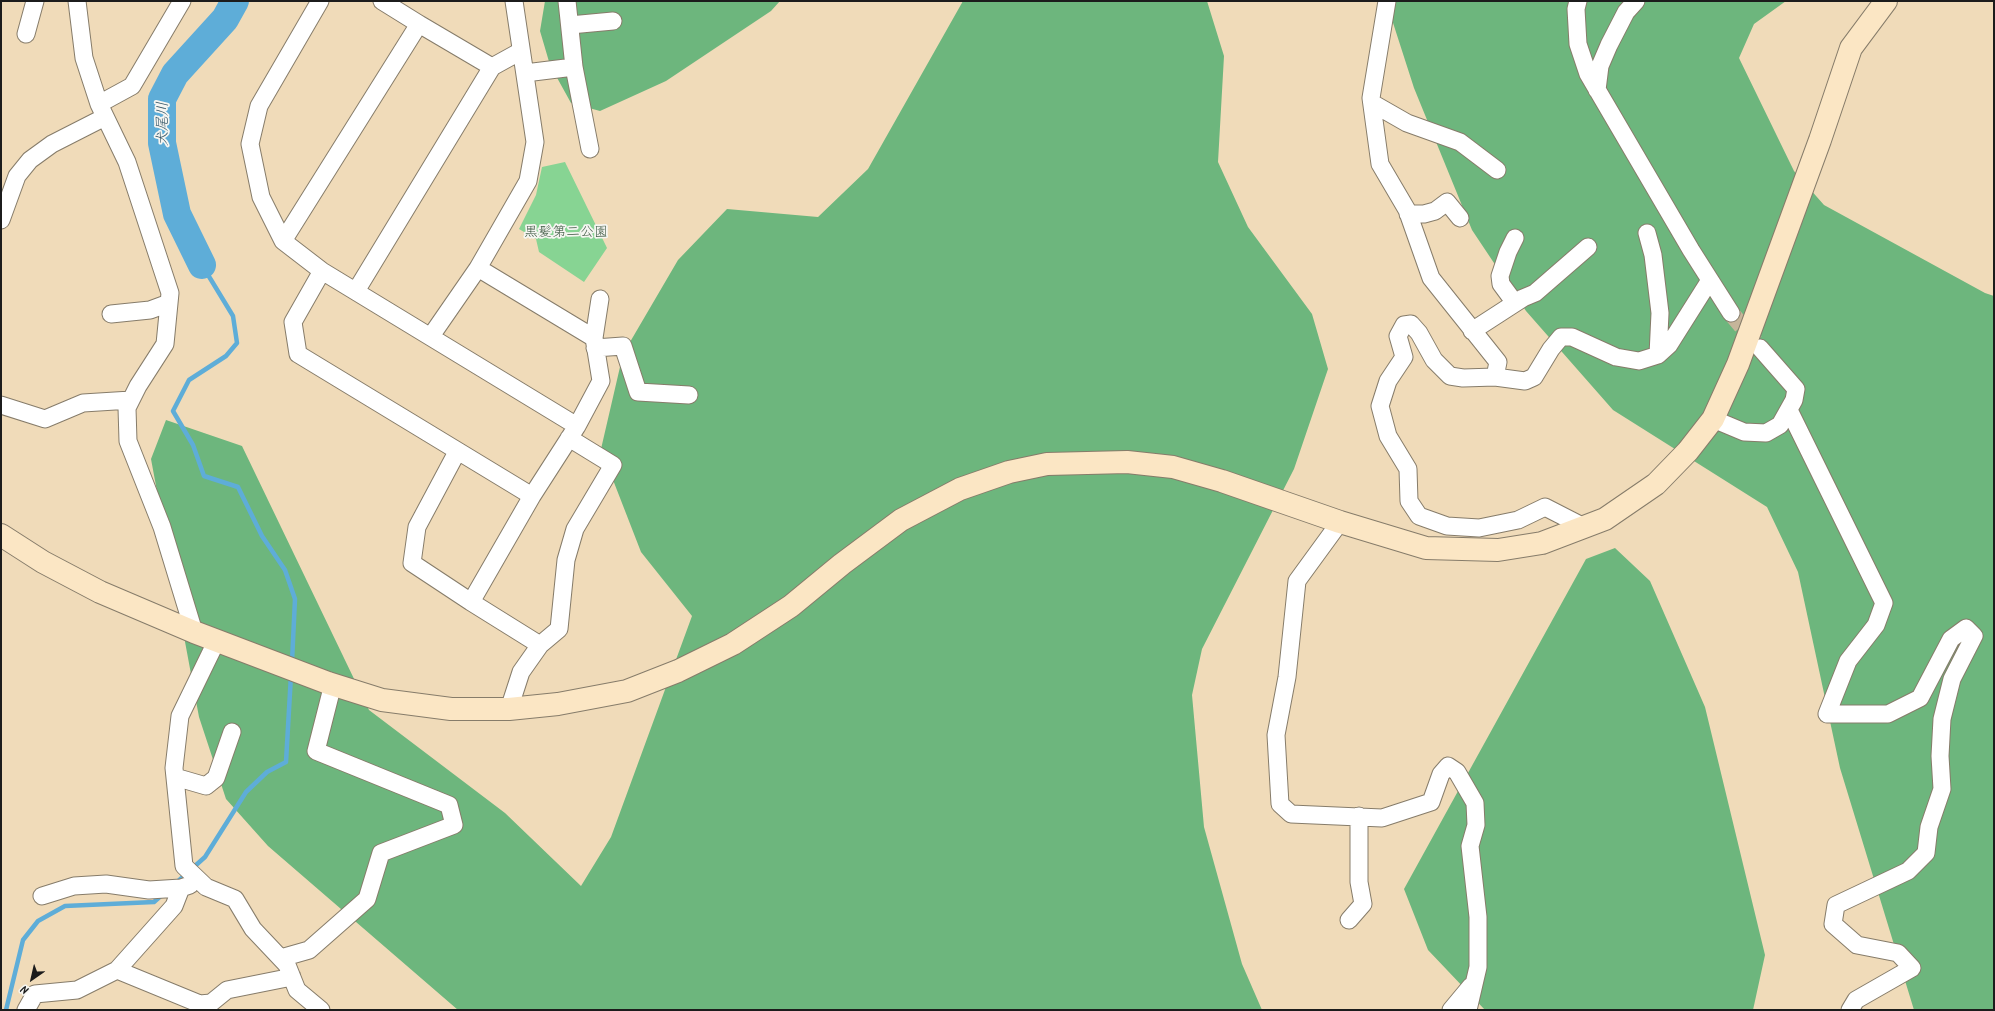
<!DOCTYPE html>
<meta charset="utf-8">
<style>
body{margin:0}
#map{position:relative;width:1995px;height:1011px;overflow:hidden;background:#f0dbb9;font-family:Kalam,sans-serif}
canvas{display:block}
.frame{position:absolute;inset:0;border:2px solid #1c1c1c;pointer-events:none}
.north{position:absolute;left:12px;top:959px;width:40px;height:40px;-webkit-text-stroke:3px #f6f6f2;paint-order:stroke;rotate:214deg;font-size:11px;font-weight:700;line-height:16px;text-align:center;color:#1c1c1c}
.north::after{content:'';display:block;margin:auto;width:14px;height:18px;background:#1c1c1c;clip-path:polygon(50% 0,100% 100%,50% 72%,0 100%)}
</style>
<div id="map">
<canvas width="1995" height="1011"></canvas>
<div class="frame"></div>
<div class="north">N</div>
</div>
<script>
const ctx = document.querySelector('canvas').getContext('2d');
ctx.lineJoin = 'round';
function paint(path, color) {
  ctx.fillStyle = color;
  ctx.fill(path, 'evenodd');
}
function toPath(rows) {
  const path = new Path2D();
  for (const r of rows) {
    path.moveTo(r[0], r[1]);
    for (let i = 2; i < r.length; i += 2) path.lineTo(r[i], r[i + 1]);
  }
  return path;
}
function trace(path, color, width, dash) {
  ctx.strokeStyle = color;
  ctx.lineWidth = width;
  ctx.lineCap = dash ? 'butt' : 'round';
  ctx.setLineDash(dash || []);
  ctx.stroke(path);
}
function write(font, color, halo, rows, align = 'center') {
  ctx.font = font + ' Kalam,"Klee One",sans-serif';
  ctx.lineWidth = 3.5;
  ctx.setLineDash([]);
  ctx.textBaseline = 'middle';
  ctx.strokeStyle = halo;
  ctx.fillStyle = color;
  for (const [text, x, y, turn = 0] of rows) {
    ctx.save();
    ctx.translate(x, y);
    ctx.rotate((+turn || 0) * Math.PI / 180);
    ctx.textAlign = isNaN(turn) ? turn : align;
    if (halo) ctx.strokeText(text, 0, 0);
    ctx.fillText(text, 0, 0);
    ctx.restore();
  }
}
const green = toPath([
 [565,162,607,248,584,282,539,252,536,239,519,229,536,195,542,167]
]);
const forest = toPath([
 [545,1,780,1,771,11,666,81,600,111,571,103,550,65,540,31],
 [963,1,1207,1,1224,56,1218,162,1248,227,1312,314,1328,369,1294,469,1202,649,1192,695,1204,827,1242,964,1262,1010,458,1010,268,846,226,799,199,717,151,459,166,420,242,446,369,710,505,813,581,886,611,837,692,616,641,552,601,449,623,354,678,260,727,209,818,217,868,169],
 [1386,1,1786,1,1754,24,1739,58,1794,171,1824,205,1985,293,1994,296,1994,1010,1914,1010,1840,768,1798,572,1767,507,1613,410,1526,311,1472,230,1414,88],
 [1615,548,1650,581,1705,707,1765,955,1753,1010,1485,1010,1428,950,1404,889,1586,559]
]);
const stream = toPath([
 [202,265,233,316,237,343,226,356,189,380,173,411,193,445,204,476,238,487,262,536,285,570,295,599,292,662],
 [176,883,205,857,246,792,267,772,286,762,291,675],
 [6,1010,23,940,38,921,65,906,154,902,163,894]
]);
const river = toPath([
 [202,265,177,214,162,143,162,99,175,74,225,19,235,1]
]);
const streetTunnel = toPath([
 [1731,313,1755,342]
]);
const street = toPath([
 [77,1,84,58,99,104,127,162,170,293,165,344,138,386,127,408,128,441,162,527,194,632],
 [320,1,259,106,250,144,261,197,283,241,322,271,577,426],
 [1387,1,1371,98,1380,164,1407,210,1431,278,1498,362,1495,377],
 [1578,1,1576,9,1578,44,1588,74,1691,250,1731,313],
 [419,24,492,67],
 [570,25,613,21],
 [26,34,35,1],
 [574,67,590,149],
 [525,73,574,67,567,1],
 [1597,90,1600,66,1609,45,1626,12,1636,1],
 [1372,103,1407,123,1460,142,1497,170],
 [99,104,132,86,182,1],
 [1408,214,1424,214,1435,211,1447,202,1460,218],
 [1,220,17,176,30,160,52,144,105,117],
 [1647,233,1653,255,1660,313,1658,355],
 [283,241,419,24,382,1],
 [322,271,293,322,298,354,532,496],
 [356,291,492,67,521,51],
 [1515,303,1501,284,1500,276,1508,252,1515,238],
 [111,314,150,310,169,303],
 [1472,331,1523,298,1535,293,1588,247],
 [431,336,478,268,528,181,535,142,514,1],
 [594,338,600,299],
 [595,348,623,346,638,392,689,395],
 [1,405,45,419,83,403,131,400],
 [1789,410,1884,603,1876,625,1848,661,1827,714,1888,714,1920,698,1951,639,1966,628,1974,636,1952,679,1942,719,1940,756,1942,789,1929,827,1926,853,1908,871,1836,905,1833,924,1857,945,1898,953,1912,968,1856,1000,1850,1010],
 [1713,419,1744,432,1766,433,1780,425,1794,400,1796,389,1760,348],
 [457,452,417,527,412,563,471,602,532,496,577,426,601,381,594,338,478,268],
 [1340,522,1297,581,1287,677,1276,735,1280,804,1291,814,1382,818,1431,802,1441,774,1448,766,1457,772,1475,803,1476,825,1470,846,1478,917,1478,967,1468,1010],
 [1584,527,1545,507,1518,520,1479,528,1447,526,1419,516,1409,501,1408,469,1388,436,1380,406,1388,381,1404,357,1398,336,1404,325,1411,324,1419,333,1434,360,1450,376,1463,378,1495,377,1525,381,1534,377,1551,349,1561,337,1572,337,1616,357,1639,361,1658,355,1669,345,1710,280],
 [471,602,540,645],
 [217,640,180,716,174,768,184,866,206,887,235,899,253,929,287,965,297,990,321,1010],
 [509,709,521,672,540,645,559,629,566,560,575,529,613,465,569,438],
 [175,777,206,786,216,778,232,732],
 [42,896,74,886,106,884,149,890,181,888],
 [1349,920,1363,904,1359,882,1359,816],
 [281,958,309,950,367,899,381,853,454,825,449,805,316,751,333,684],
 [117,970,174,906,181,888,190,885],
 [26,1010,35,994,77,990,117,970,200,1004,211,1003,227,990,292,977],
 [1451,1010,1471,986]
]);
const secondary = toPath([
 [1,535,43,562,100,592,194,632,328,683,382,700,451,709,509,709,558,704,627,691,678,671,733,644,791,606,842,564,901,520,960,489,1009,472,1047,464,1127,462,1173,467,1222,481,1340,522,1426,548,1498,550,1542,543,1605,519,1656,484,1688,451,1713,419,1738,364,1820,140,1851,48,1886,1]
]);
const parkNames = [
 ["黒髪第二公園",566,234]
];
const waterNames = [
 ["犬尾川",164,124,-90]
];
paint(green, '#87d493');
paint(forest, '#6db67d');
trace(stream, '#5eadd8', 4.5);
trace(river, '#5eadd8', 28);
trace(streetTunnel, '#c6b59a', 17, [17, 8]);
trace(street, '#867c6a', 19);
trace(secondary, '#867c6a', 24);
trace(street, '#fff', 17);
trace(secondary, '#fbe6c4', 22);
write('14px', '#415c46', '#f6f6f2', parkNames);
write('italic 15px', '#365667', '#f6f6f2', waterNames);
</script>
